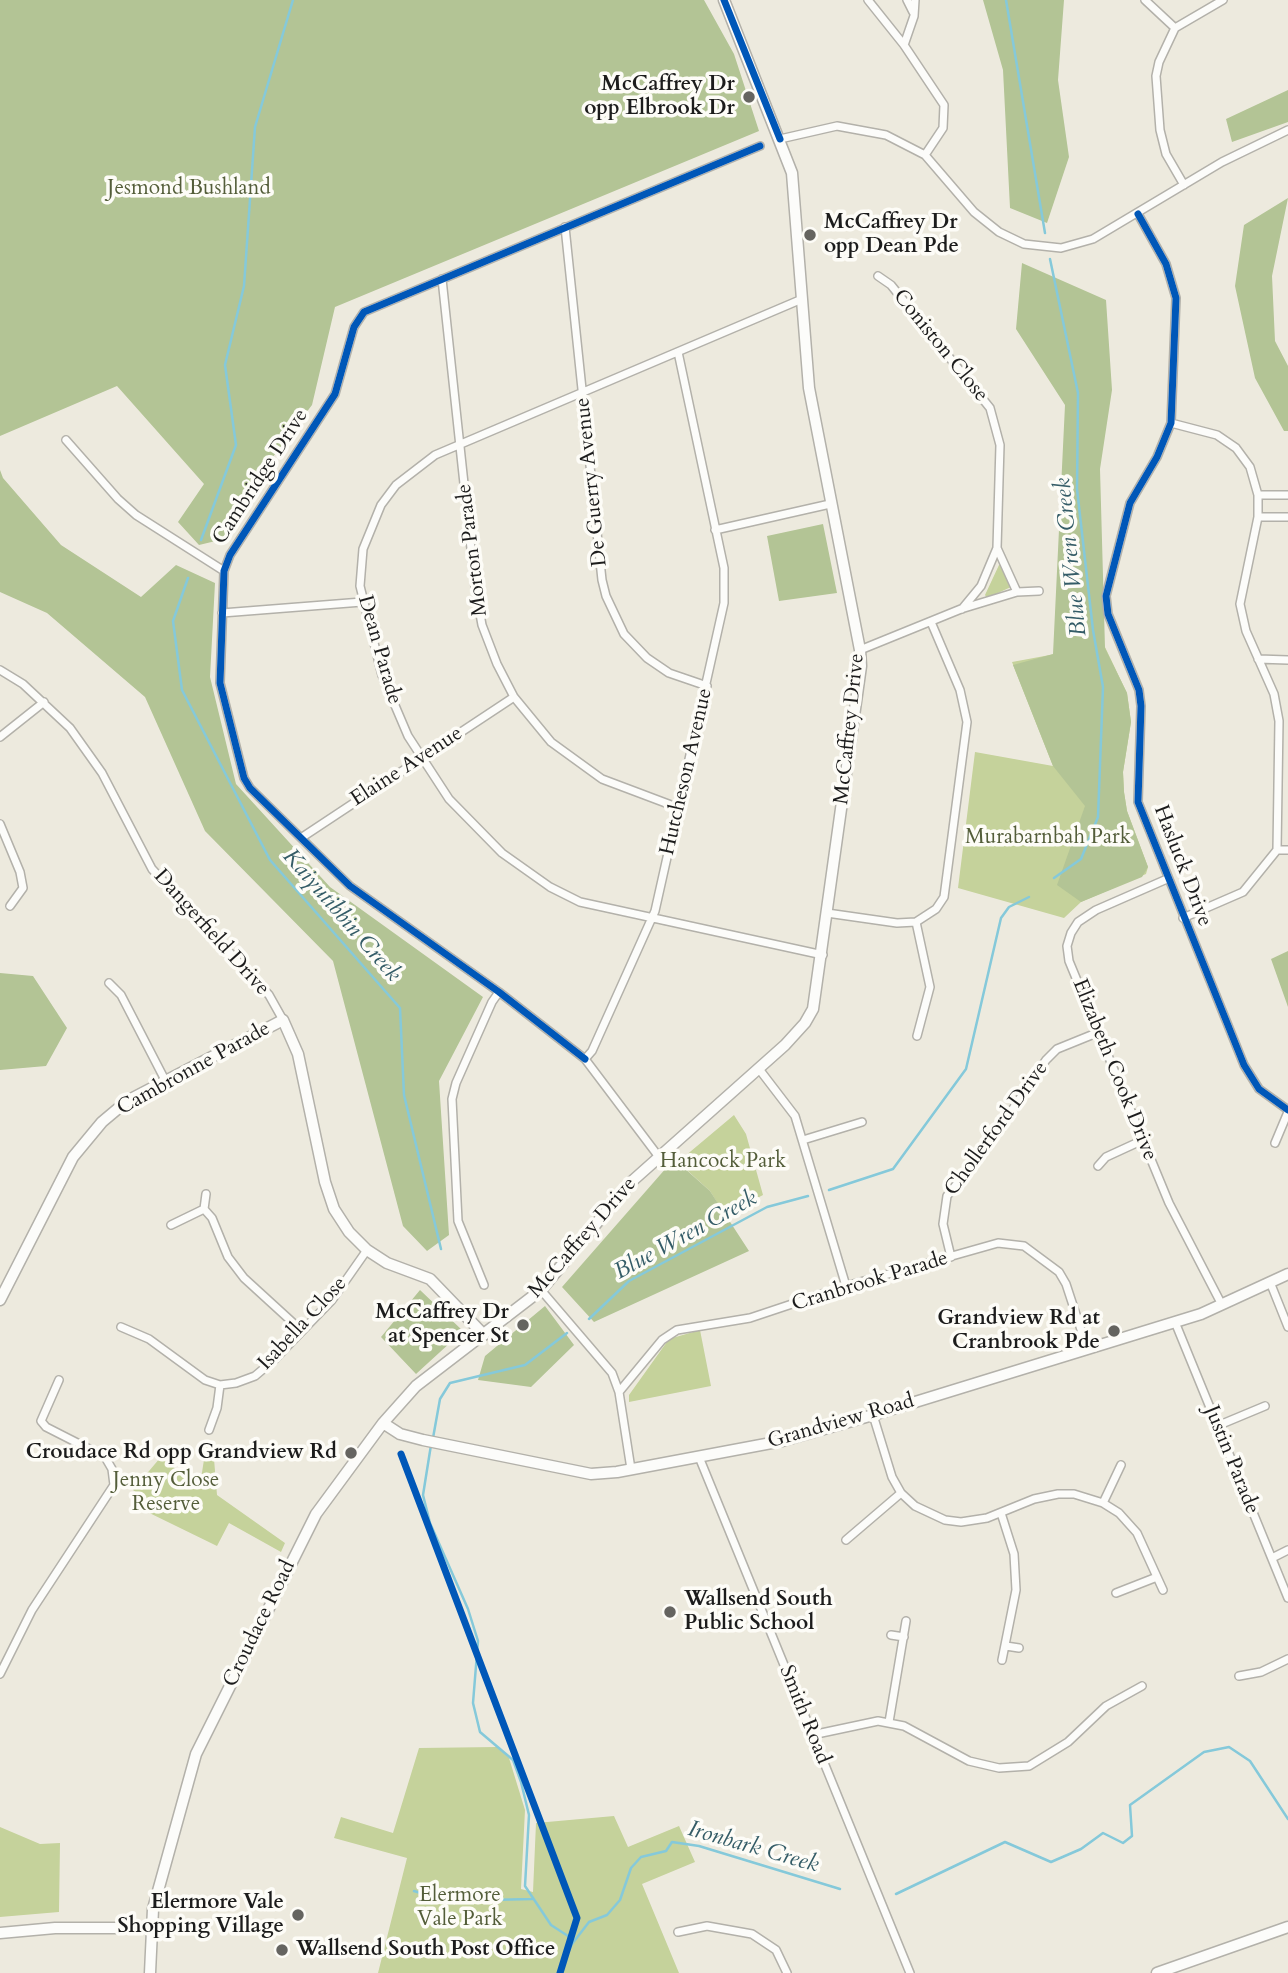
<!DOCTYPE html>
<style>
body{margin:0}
canvas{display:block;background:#edeade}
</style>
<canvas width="1288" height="1973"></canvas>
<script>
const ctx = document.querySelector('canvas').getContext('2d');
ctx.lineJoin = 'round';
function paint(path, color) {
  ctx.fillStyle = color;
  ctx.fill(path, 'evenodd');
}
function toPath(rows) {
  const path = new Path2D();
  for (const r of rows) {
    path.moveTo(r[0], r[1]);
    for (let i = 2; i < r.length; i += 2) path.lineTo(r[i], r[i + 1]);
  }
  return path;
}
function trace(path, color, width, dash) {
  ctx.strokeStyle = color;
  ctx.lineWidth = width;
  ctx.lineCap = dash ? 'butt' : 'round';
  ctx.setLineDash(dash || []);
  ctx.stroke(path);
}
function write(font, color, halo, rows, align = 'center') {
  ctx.font = font + ' Cardo,serif';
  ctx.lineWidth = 7;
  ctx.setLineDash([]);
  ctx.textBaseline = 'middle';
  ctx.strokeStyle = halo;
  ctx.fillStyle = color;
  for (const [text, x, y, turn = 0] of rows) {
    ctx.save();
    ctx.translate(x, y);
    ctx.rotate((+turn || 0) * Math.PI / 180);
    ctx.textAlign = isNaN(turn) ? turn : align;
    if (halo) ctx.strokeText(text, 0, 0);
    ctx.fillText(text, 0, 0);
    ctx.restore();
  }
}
const green = toPath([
 [999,565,1002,565,1011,587,987,598,985,595],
 [1104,645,1127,693,1131,722,1123,772,1124,792,1127,811,1148,867,1146,874,1081,902,1064,918,958,888,975,752,1053,766,1012,662],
 [734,1115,746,1134,763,1195,725,1215,710,1191,678,1162],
 [700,1330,711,1386,629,1402,629,1395,669,1339],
 [206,1447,213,1447,217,1495,285,1543,281,1552,229,1523,217,1546,131,1504,137,1493,133,1490,160,1458,200,1485],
 [497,1747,509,1758,525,1810,521,1889,533,1892,536,1823,614,1816,628,1847,679,1826,695,1862,642,1884,679,1973,378,1973,407,1858,334,1838,341,1817,393,1833,419,1748],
 [0,1827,40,1844,60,1843,59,1912,0,1917]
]);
const forest = toPath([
 [0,0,704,0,734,54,759,131,335,307,312,405,230,514,224,539,199,545,178,522,204,484,117,386,0,436],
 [983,0,1064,0,1058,80,1069,157,1047,223,1010,208,1003,70],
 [1288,90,1288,122,1232,142,1226,119],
 [1288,198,1272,276,1275,341,1288,366,1288,431,1284,431,1255,378,1235,286,1244,225],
 [1022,263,1106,300,1112,390,1100,469,1105,648,1127,693,1131,722,1123,772,1124,792,1127,811,1148,867,1142,877,1081,902,1057,885,1085,806,1053,766,1013,665,1053,654,1065,405,1016,329],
 [0,470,3,478,61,545,141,597,176,565,215,583,210,677,236,784,330,887,483,997,439,1081,449,1235,427,1251,403,1226,333,961,205,831,145,697,47,613,0,592],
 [823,524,837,593,779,601,767,536],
 [1288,951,1288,1007,1271,959],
 [0,973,33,976,67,1028,46,1066,0,1070],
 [674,1159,710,1191,749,1251,594,1322,562,1287],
 [420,1290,463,1331,416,1374,381,1337],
 [545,1306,574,1345,531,1387,478,1380,485,1356]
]);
const stream = toPath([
 [1006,0,1045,233],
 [1050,259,1078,393,1077,489,1093,630,1103,687,1098,817,1081,859,1054,878],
 [201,540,236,445,225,365,244,286,255,127,293,0],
 [188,578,173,621,182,690,270,860,400,1008,404,1095,441,1249],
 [829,1190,893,1169,966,1069,1001,918,1009,907,1029,897],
 [589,1319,629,1281,767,1207,808,1196],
 [433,1438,440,1399,450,1383,525,1365,567,1333],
 [431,1445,423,1495,430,1523,468,1609,478,1641,473,1703,480,1732,513,1760,521,1782,529,1815,525,1886,551,1925,568,1936,572,1944],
 [414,1891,446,1901,532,1899],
 [896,1894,1005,1842,1051,1862,1081,1849,1103,1833,1123,1843,1132,1836,1130,1805,1204,1752,1229,1747,1250,1761,1288,1819],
 [558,1973,572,1944,589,1922,607,1915,620,1900,631,1868,641,1857,666,1851,672,1842,699,1846,840,1889]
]);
const street = toPath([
 [868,0,904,45,944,105,943,128,925,155],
 [907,0,913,12],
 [1145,0,1175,28],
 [904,45,914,16,915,0],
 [780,139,837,126,886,135,925,155,974,212,999,232,1024,244,1061,248,1093,239,1222,162,1288,130],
 [1184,185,1166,154,1160,130,1156,76,1159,62,1175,28,1223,0],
 [1138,214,1166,264,1176,298,1171,423,1157,457,1130,503,1106,596,1108,614,1139,690,1141,706,1138,802,1244,1065,1259,1089,1288,1110],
 [565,227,602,580,606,596,624,634,647,658,669,673,707,686],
 [442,279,475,586,482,625,497,664,514,697,551,742,602,779,679,808],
 [802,299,435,455,396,485,381,505,363,549,360,586,382,675,408,736,449,799,502,853,550,887,580,902,823,955],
 [1171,423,1217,435,1236,448,1250,467,1258,495,1258,517,1240,604,1246,631,1274,694,1279,721,1277,850,1243,892,1183,918],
 [66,440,118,499,136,515,224,571],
 [1258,495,1288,495],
 [1258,517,1288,517],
 [715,530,830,504],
 [1017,592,1039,591],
 [962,609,981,586,997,548],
 [222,613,362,602],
 [860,650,961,609,1017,592,997,548,1000,445,990,408,891,285,878,276],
 [1258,659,1288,660],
 [0,670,23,684,70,728,102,773,152,869,269,995,283,1020],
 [0,737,44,702],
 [0,824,20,872,23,888,10,906],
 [301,838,514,697],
 [1277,850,1288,850],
 [1167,879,1096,910,1078,922,1071,933,1067,946,1069,961,1169,1203,1222,1305],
 [827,913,897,923,916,922,936,909,944,897,967,722,960,690,931,622],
 [916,922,930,987,917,1036],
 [109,983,121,995,165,1080],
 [585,1059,499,992,350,886,250,788,244,778,220,683,224,571,230,555,335,394,354,327,364,312,760,146],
 [759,1069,795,1116,846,1286],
 [803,1140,862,1122],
 [1275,1143,1288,1112],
 [659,1157,585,1059,592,1051,655,911,724,603,724,568,678,352],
 [1098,1166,1106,1157,1143,1140],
 [206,1194,204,1209,212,1218,228,1257,244,1278,302,1331],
 [171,1225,204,1209],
 [951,1257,943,1224,947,1196,987,1147,1046,1060,1057,1049,1099,1032],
 [1270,1282,1288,1327],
 [484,1285,458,1221,452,1099,456,1083,492,1002,499,992],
 [541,1290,612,1373,619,1392,631,1469],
 [1175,1322,1288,1598],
 [121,1327,149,1339,205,1380,220,1385,236,1383,255,1376,275,1359,332,1300,367,1250],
 [619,1392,662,1340,677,1330,750,1318,846,1286,998,1243,1024,1246,1059,1272,1066,1284,1087,1348],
 [873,1415,892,1477,901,1493,915,1506,945,1520,961,1522,987,1518,1034,1499,1058,1494,1074,1494,1103,1503,1119,1513,1137,1533,1163,1590],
 [1217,1426,1265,1406],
 [209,1430,217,1408,220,1385],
 [699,1457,910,1973],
 [1103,1503,1121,1465],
 [1001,1513,1014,1554,1016,1590,1002,1660],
 [846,1540,901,1493],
 [1272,1558,1288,1550],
 [1116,1593,1157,1577],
 [891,1635,904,1637],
 [1006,1646,1019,1648],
 [0,1674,32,1610,114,1485,112,1469,105,1457,46,1427,41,1421,59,1380],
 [1239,1676,1261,1672,1288,1659],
 [889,1722,906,1621],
 [812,1735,878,1721,904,1726,969,1761,999,1768,1029,1766,1068,1742,1106,1706,1142,1686],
 [678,1932,707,1926,752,1934,776,1950,787,1973]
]);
const secondary = toPath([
 [0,1300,73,1157,102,1122,127,1101,283,1020,298,1054,325,1182,334,1209,349,1232,367,1250,387,1263,430,1279,484,1335],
 [383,1423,400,1434,423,1440,591,1474,617,1472,782,1441,873,1415,1201,1314,1288,1274],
 [0,1933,55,1928,150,1928],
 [150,1973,153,1909,196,1754,316,1514,383,1423,416,1386,541,1290,630,1183,785,1045,805,1023,813,1009,861,666,860,650,809,388,792,173,724,0],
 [1157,1973,1288,1927]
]);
const cycleway = toPath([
 [724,0,780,139],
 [1138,214,1166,264,1176,298,1171,423,1157,457,1130,503,1106,596,1108,614,1139,690,1141,706,1138,802,1244,1065,1259,1089,1288,1110],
 [585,1059,499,992,350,886,250,788,244,778,220,683,224,571,230,555,335,394,354,327,364,312,760,146],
 [401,1454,577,1918,560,1973]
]);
const markers = [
 [749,97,7,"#656460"],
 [810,235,7,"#656460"],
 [523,1325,7,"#656460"],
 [1114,1331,7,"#656460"],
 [351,1453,7,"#656460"],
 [670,1612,7,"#656460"],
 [298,1915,7,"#656460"],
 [282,1950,7,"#656460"]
];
const poiNames = [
 ["McCaffrey Dr",735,85],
 ["opp Elbrook Dr",735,109],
 ["McCaffrey Dr",824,223,"left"],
 ["opp Dean Pde",824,247,"left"],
 ["McCaffrey Dr",509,1313],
 ["at Spencer St",509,1337],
 ["Grandview Rd at",1100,1319],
 ["Cranbrook Pde",1100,1343],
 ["Croudace Rd opp Grandview Rd",337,1453],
 ["Wallsend South",684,1600,"left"],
 ["Public School",684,1624,"left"],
 ["Elermore Vale",284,1903],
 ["Shopping Village",284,1927],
 ["Wallsend South Post Office",296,1950,"left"]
];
const parkNames = [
 ["Jesmond Bushland",189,189],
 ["Murabarnbah Park",1048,838],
 ["Hancock Park",723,1162],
 ["Jenny Close",166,1481],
 ["Reserve",166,1505],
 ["Elermore",460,1896],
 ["Vale Park",460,1920]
];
const streetNames = [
 ["Coniston Close",940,346,51],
 ["Cambridge Drive",261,477,-57],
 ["De Guerry Avenue",592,482,-96],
 ["Morton Parade",473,550,-97],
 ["Dean Parade",379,650,74],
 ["McCaffrey Drive",850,729,-84],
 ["Elaine Avenue",407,767,-33],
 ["Hutcheson Avenue",687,772,-77],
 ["Hasluck Drive",1182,866,69],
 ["Dangerfield Drive",211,933,48],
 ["Cambronne Parade",194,1069,-29],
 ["Elizabeth Cook Drive",1114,1070,68],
 ["Chollerford Drive",997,1129,-54],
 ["McCaffrey Drive",583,1238,-49],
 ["Cranbrook Parade",870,1282,-17],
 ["Isabella Close",303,1324,-47],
 ["Grandview Road",841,1422,-16],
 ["Justin Parade",1231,1460,68],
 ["Croudace Road",260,1624,-64],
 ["Smith Road",804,1715,68]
];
const waterNames = [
 ["Blue Wren Creek",1072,557,-96],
 ["Kaiyutibbin Creek",341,916,49],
 ["Blue Wren Creek",686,1236,-29],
 ["Ironbark Creek",753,1848,16]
];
paint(green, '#c5d29b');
paint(forest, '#b3c495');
trace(stream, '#85c9da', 2.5);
trace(street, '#b3b1aa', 10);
trace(secondary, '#b3b1aa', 13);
trace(street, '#fcfcfa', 7);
trace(secondary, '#fcfcfa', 10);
trace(cycleway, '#0057b8', 7);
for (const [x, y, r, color] of markers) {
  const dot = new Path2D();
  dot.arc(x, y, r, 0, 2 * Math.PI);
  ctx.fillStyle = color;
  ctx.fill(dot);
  trace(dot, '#fdfcf7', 2.5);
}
write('bold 21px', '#1c1c1c', '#fdfcf7', poiNames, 'right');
write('21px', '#535d39', '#fdfcf7', parkNames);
write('21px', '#1c1c1c', '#fdfcf7', streetNames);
write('italic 23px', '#345c67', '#fdfcf7', waterNames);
</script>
